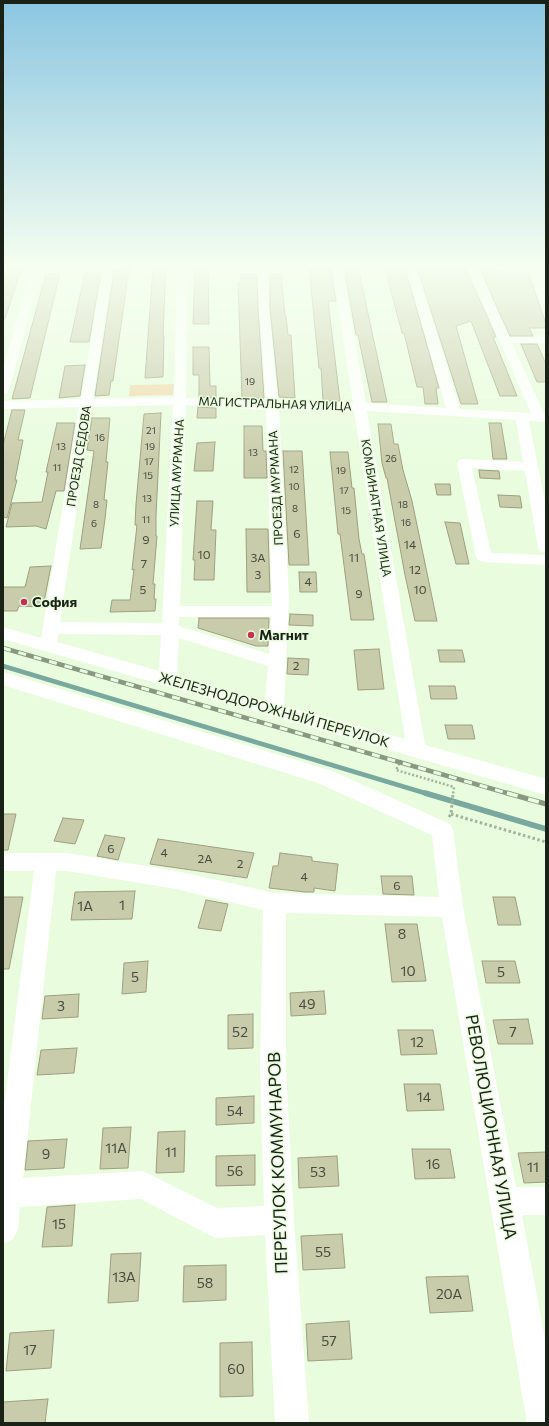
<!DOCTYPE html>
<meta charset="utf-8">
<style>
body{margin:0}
#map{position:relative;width:549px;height:1426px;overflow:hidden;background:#e9fdde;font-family:Commissioner,sans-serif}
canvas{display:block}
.frame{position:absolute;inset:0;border:4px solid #1a2116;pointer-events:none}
</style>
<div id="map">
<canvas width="549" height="1426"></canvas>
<div class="frame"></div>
</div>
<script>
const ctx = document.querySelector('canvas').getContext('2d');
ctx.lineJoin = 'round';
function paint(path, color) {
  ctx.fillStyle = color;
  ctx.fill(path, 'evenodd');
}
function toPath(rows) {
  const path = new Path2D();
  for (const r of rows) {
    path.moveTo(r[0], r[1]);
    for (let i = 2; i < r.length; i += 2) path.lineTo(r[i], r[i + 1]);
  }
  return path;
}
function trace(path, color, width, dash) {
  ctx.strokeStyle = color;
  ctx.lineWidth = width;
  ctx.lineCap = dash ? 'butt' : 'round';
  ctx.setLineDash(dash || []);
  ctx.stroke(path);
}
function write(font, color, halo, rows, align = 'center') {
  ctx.font = font + ' Commissioner,sans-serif';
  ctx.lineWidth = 3;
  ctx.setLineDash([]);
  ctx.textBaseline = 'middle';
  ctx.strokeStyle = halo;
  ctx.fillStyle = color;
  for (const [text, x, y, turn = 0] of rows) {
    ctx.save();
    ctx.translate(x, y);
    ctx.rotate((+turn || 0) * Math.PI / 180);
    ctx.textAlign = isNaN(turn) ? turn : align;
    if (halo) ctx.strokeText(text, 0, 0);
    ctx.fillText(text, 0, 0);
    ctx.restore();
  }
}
const green = toPath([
 [174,384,173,395,129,396,130,385]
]);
const streamFar1 = toPath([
 [3,666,428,794]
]);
const stream = toPath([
 [425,793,546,829]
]);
const building = toPath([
 [8,267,22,267,5,319,3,319,3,283,8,267],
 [166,267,163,336,164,336,163,377,145,378,153,268,166,267],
 [195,267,208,267,209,324,193,324,195,267],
 [309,267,331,267,336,301,328,301,340,401,323,401,321,368,319,368,309,267],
 [344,267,358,267,387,402,372,402,358,335,356,335,344,267],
 [417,267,431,267,432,269,466,269,496,337,493,337,517,396,500,396,471,321,456,326,478,404,461,404,417,267],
 [385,268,405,268,439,388,436,388,438,404,425,404,423,387,417,387,404,333,402,333,385,268],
 [129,269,113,381,111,381,109,395,95,396,114,272,115,270,129,269],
 [480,269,494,269,496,272,528,272,546,324,546,328,529,328,533,336,510,336,480,269],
 [85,272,101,272,89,342,70,342,85,272],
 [60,273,30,398,12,399,46,274,60,273],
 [241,274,257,274,258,308,264,398,242,398,238,282,241,282,241,274],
 [270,274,281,274,285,316,286,316,288,335,291,335,295,398,279,397,270,308,270,274],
 [521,344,537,344,546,364,546,382,537,382,521,344],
 [193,347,209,347,210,386,216,386,216,398,199,397,199,375,193,375,193,347],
 [85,365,80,396,59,398,65,366,85,365],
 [198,407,216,408,216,418,197,418,198,407],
 [12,410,25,410,18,440,23,440,15,480,17,480,7,518,3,517,3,445,12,410],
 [161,413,156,516,156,536,157,536,153,584,155,584,154,599,156,599,155,611,110,612,112,600,130,600,134,569,132,570,137,525,135,525,136,504,144,414,161,413],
 [92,418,110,418,106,462,108,462,104,500,107,500,105,519,101,548,80,549,94,451,87,450,92,418],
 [57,423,75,423,64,491,56,491,46,529,36,526,6,527,12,503,42,502,48,472,46,472,57,423],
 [489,423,501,423,507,459,493,459,489,423],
 [378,424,391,424,394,444,398,444,403,470,412,501,437,621,415,621,405,575,387,478,386,478,382,463,378,424],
 [244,426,262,426,263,451,266,451,267,478,244,478,244,426],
 [215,442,213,471,194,471,197,443,215,442],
 [283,451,302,451,309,565,289,565,283,451],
 [330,452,348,452,352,488,354,488,359,539,362,554,364,554,374,620,351,620,340,534,338,534,330,452],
 [479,470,499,471,500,479,480,478,479,470],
 [435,484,450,484,451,495,437,495,435,484],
 [498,495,520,496,522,508,500,507,498,495],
 [197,501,213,501,211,530,216,530,214,580,194,580,195,560,193,560,197,501],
 [445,522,460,523,469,564,456,564,445,522],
 [246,529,268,529,270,592,247,592,246,529],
 [51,566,43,607,19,606,17,611,3,611,3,587,25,587,30,567,51,566],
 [299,572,316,572,317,592,300,592,299,572],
 [290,614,313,615,313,626,289,625,290,614],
 [199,618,269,618,268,646,256,646,198,628,199,618],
 [379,649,384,689,358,690,354,650,379,649],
 [438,650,462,650,465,662,440,662,438,650],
 [288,658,309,659,308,675,287,674,288,658],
 [429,686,455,686,457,699,431,699,429,686],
 [445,725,472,725,475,739,448,739,445,725],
 [3,814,16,814,8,850,3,850,3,814],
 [63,818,84,820,75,844,54,841,63,818],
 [105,835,125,838,118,860,97,856,105,835],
 [158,839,254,853,247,878,150,864,158,839],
 [280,853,312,857,312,861,338,864,335,891,314,888,314,892,305,892,269,888,273,866,278,866,280,853],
 [381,876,412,876,414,895,383,894,381,876],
 [135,891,132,919,71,920,75,892,135,891],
 [3,897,23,897,9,969,3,969,3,897],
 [493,897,515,897,521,925,498,925,493,897],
 [206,900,228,904,221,931,198,928,206,900],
 [385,924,417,924,426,981,392,982,385,924],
 [148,961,146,992,122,994,124,963,148,961],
 [482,961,515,961,520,983,486,983,482,961],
 [324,991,326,1014,291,1016,290,993,324,991],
 [79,994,78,1017,42,1019,45,996,79,994],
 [253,1014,253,1048,228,1049,228,1015,253,1014],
 [528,1019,533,1044,498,1044,493,1020,528,1019],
 [398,1030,433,1030,437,1054,401,1055,398,1030],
 [77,1048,74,1073,37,1075,41,1050,77,1048],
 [404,1084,440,1084,444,1110,407,1111,404,1084],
 [254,1096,254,1123,216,1125,216,1098,254,1096],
 [131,1127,128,1168,100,1169,103,1128,131,1127],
 [185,1131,184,1172,156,1173,158,1132,185,1131],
 [67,1139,64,1168,25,1170,28,1141,67,1139],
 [412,1149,450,1149,455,1178,415,1179,412,1149],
 [546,1152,546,1182,524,1183,518,1153,546,1152],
 [255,1155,255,1185,216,1186,216,1156,255,1155],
 [337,1156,339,1186,299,1188,298,1158,337,1156],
 [75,1205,72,1246,42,1247,47,1207,75,1205],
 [342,1234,345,1268,303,1270,301,1236,342,1234],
 [141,1253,138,1301,108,1303,111,1254,141,1253],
 [226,1265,226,1300,183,1302,184,1266,226,1265],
 [468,1276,473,1311,430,1313,426,1277,468,1276],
 [349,1321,352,1359,308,1361,306,1324,349,1321],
 [54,1330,51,1368,6,1371,10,1333,54,1330],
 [252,1342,253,1396,220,1397,220,1343,252,1342],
 [48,1399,45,1423,3,1423,3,1402,48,1399]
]);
const pathFar1 = toPath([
 [401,760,396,770,454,787,453,794]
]);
const path = toPath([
 [451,814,546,842],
 [449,817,451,814,453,793]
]);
const minor = toPath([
 [32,267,42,267,9,390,7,393,3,394,3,368,32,267],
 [103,267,113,267,93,399,174,397,177,267,187,267,186,398,266,402,259,308,258,267,268,267,269,308,278,402,353,403,332,267,342,267,366,403,446,408,406,267,416,267,460,409,531,413,467,267,477,267,509,337,546,337,546,343,512,343,544,414,546,414,546,422,529,421,546,507,546,553,540,551,538,548,525,471,472,468,491,553,546,555,546,565,484,562,478,560,476,557,457,463,459,460,464,459,523,462,516,420,367,411,425,745,546,779,546,795,3,639,3,627,41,638,79,407,3,409,3,401,81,399,103,267],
 [173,405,162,623,60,622,92,407,173,405],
 [186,405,266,410,272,606,180,606,186,405],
 [279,410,354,411,405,739,284,706,289,597,279,410],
 [179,617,271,617,269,654,179,626,179,617],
 [59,634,161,635,159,671,57,642,59,634],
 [179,638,268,666,265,701,177,676,179,638],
 [535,270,540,273,546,289,546,307,541,304,530,273,535,270],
 [3,672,332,771,450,824,453,830,463,907,516,1187,546,1187,546,1215,522,1215,546,1345,546,1423,527,1423,442,917,286,913,286,1070,294,1220,309,1423,275,1423,265,1235,215,1238,141,1199,20,1207,18,1229,13,1239,3,1244,3,1114,34,871,3,871,3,853,67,853,176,871,275,893,439,897,432,835,318,783,3,685,3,672],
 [56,871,67,871,176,889,263,910,260,1070,264,1206,217,1208,143,1171,23,1178,56,871]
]);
const railFar1 = toPath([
 [3,648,510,794]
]);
const rail = toPath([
 [507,793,546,804]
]);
const markers = [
 [24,602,4,"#c33354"],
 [251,635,4,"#c33354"]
];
const farNumbernames = [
 ["19",250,382],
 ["21",151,431],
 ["16",100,438],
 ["13",61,447],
 ["19",150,447],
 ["13",253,453],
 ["26",391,459],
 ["17",149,462],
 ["11",57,468],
 ["12",294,470],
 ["19",341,471],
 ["15",148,476],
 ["10",294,487],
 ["17",344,491],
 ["13",147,499],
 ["8",96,505],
 ["18",403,505],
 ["8",295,509],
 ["15",346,511],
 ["11",146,520],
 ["16",406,523],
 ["6",94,524]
];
const farStreetnames = [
 ["МАГИСТРАЛЬНАЯ УЛИЦА",275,404,2],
 ["ПРОЕЗД СЕДОВА",79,456,-81],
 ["УЛИЦА МУРМАНА",177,473,-87],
 ["ПРОЕЗД МУРМАНА",276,488,-93],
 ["КОМБИНАТНАЯ УЛИЦА",376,508,81]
];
const numberNames = [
 ["6",297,534],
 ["9",146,540],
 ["14",410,545],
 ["10",204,555],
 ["3А",258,558],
 ["11",354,558],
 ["7",144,564],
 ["12",415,570],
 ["3",258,575],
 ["4",308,582],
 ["5",143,590],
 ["10",420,590],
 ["9",359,594],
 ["2",296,666],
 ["6",111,849],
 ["4",164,853],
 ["2А",205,859],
 ["2",240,864],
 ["4",304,877],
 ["6",397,886]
];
const poiNames = [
 ["София",32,602],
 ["Магнит",259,635]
];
const streetNames = [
 ["ЖЕЛЕЗНОДОРОЖНЫЙ ПЕРЕУЛОК",274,710,16]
];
const nearNumbernames = [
 ["1",122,905],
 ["1А",85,906],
 ["8",402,934],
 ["10",408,971],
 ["5",501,972],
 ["5",135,977],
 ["49",307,1004],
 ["3",61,1006],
 ["52",240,1032],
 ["7",513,1032],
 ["12",417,1042],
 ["14",424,1097],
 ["54",235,1111],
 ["11А",116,1148],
 ["11",171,1152],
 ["9",46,1154],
 ["16",433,1164],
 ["11",533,1167],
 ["56",235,1171],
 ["53",318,1172],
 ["15",59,1224],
 ["55",323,1252],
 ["13А",124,1277],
 ["58",205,1283],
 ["20А",449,1294],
 ["57",329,1341],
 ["17",30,1350],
 ["60",236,1369]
];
const nearStreetnames = [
 ["РЕВОЛЮЦИОННАЯ УЛИЦА",491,1127,80],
 ["ПЕРЕУЛОК КОММУНАРОВ",278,1163,-92]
];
paint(green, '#f0dbad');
trace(streamFar1, '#78a89e', 4.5);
trace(stream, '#78a89e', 5.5);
paint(building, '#c9ccaa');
trace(building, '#9d9f7e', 1);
trace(pathFar1, '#a3b29a', 2.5, [2, 2]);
trace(path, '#a3b29a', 3, [2.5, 2.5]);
paint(minor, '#fff');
trace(railFar1, '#8a9882', 4.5);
trace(rail, '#8a9882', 5);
trace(railFar1, '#e9fdde', 3, [8]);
trace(rail, '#e9fdde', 3.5, [11]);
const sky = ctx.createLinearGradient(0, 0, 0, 466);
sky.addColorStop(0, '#8bc6e2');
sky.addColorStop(0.57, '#f5fef0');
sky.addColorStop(1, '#f5fef000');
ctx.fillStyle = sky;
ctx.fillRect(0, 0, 549, 466);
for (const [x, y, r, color] of markers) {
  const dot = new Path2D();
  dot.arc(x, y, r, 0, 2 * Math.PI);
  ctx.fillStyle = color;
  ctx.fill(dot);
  trace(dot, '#e9fdde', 1.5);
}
write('10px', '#464c3b', null, farNumbernames);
write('12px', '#1a2116', '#e9fdde', farStreetnames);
write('12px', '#464c3b', null, numberNames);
write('bold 14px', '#1a2116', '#e9fdde', poiNames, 'left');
write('14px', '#1a2116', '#e9fdde', streetNames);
write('14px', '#464c3b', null, nearNumbernames);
write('17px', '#1a2116', '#e9fdde', nearStreetnames);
</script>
